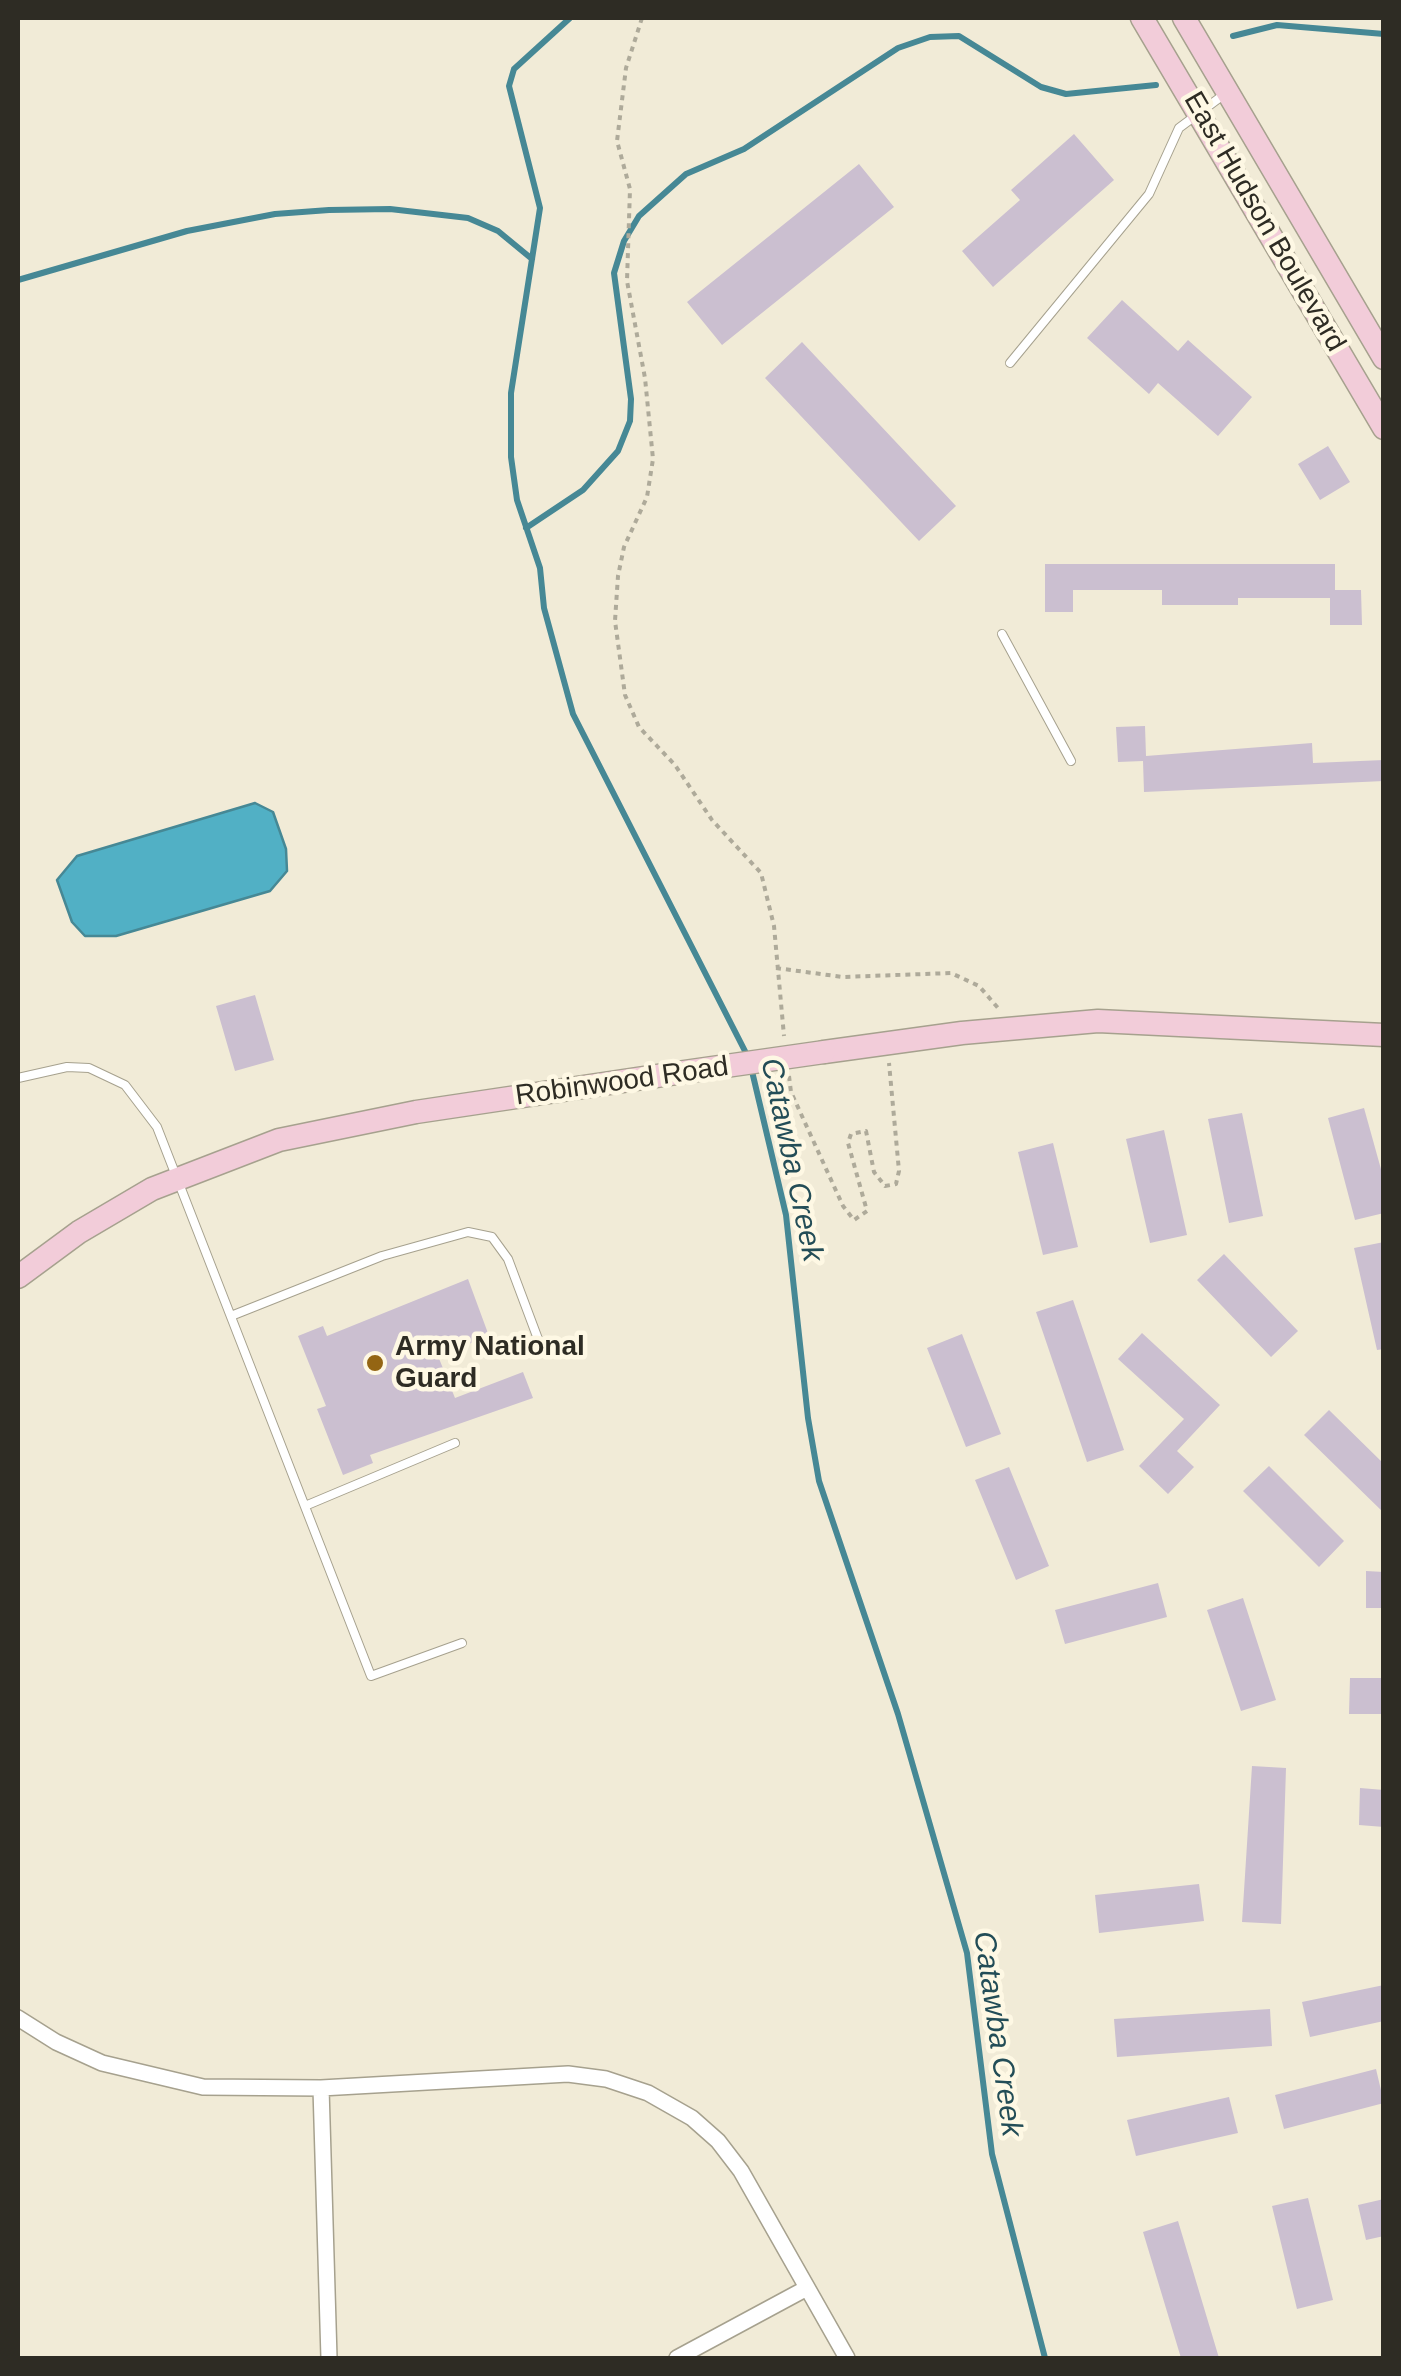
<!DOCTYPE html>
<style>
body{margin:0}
#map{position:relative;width:1401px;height:2376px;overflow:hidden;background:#f1ebd7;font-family:Helvetica,sans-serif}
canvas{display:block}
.frame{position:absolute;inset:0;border:20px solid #2e2c24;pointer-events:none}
</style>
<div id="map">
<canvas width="1401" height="2376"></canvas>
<div class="frame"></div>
</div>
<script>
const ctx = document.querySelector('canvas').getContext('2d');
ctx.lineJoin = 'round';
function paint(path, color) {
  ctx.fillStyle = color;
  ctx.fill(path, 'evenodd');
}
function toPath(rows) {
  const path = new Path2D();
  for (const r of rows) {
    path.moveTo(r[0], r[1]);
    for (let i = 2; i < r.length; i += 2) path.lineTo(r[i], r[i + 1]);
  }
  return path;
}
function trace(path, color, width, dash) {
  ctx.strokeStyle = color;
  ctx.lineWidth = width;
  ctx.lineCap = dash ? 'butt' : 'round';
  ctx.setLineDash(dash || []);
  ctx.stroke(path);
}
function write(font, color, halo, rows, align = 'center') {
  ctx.font = font + ' Helvetica,sans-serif';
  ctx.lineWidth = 9;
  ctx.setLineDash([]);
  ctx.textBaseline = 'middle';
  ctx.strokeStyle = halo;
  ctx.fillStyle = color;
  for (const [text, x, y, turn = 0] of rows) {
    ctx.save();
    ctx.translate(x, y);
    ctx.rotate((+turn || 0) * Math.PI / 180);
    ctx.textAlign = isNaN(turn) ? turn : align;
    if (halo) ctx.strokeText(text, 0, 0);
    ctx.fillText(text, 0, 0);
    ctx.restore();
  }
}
const water = toPath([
 [255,803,273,812,286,849,287,871,270,891,116,936,85,936,72,922,57,880,77,856,255,803]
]);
const stream = toPath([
 [570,18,514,69,509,86,540,208,511,393,511,457,517,500,540,568,544,608,573,714,747,1055],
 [1233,36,1277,25,1384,34],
 [18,280,187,231,275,214,329,210,390,209,468,218,498,231,532,259],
 [526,528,583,490,618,451,630,421,631,399,614,273,624,241,639,216,686,174,744,149,898,48,930,37,959,36,1041,87,1066,94,1156,85],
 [751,1067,786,1215,808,1418,819,1481,898,1714,967,1953,992,2154,1045,2358]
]);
const building = toPath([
 [1074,134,1114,180,993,287,962,251,1020,200,1011,190],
 [859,164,894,207,722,345,687,302],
 [1122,300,1178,351,1188,340,1252,397,1218,436,1158,383,1149,394,1087,338],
 [802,342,956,506,919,541,765,378],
 [1328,446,1350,482,1320,500,1298,464],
 [1045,564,1335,564,1335,590,1361,590,1362,625,1330,625,1330,598,1238,598,1238,605,1162,605,1162,590,1073,590,1073,612,1045,612],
 [1145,726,1146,756,1312,743,1313,763,1384,760,1384,781,1144,792,1143,761,1118,762,1116,727],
 [255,995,274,1060,235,1071,216,1006],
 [1364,1108,1384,1180,1384,1213,1355,1220,1328,1118],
 [1242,1113,1263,1216,1229,1223,1208,1119],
 [1164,1130,1187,1235,1150,1243,1126,1139],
 [1053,1143,1078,1247,1043,1255,1018,1152],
 [1384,1242,1384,1349,1377,1350,1354,1248],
 [1224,1254,1298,1331,1271,1357,1197,1280],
 [468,1279,489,1336,438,1356,455,1398,523,1372,533,1398,370,1455,373,1463,343,1475,317,1409,326,1406,298,1336,323,1326,327,1336],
 [1073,1300,1124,1450,1087,1462,1036,1312],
 [1142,1333,1220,1405,1177,1451,1194,1467,1168,1494,1139,1466,1184,1419,1118,1359],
 [962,1334,1001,1434,966,1447,927,1348],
 [1329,1410,1384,1464,1384,1513,1304,1435],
 [1269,1466,1344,1541,1319,1567,1243,1491],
 [1009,1467,1049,1566,1016,1580,975,1480],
 [1366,1571,1384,1572,1384,1608,1366,1608],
 [1158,1583,1167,1617,1065,1644,1055,1610],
 [1243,1598,1276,1700,1241,1711,1207,1610],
 [1350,1678,1384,1678,1384,1714,1349,1714],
 [1252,1766,1286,1768,1281,1924,1242,1922],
 [1360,1788,1384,1790,1384,1827,1359,1825],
 [1199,1884,1204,1921,1099,1933,1095,1895],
 [1384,1985,1384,2021,1310,2037,1302,2002],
 [1270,2009,1272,2046,1117,2057,1114,2019],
 [1376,2069,1384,2103,1284,2129,1275,2095],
 [1229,2097,1238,2133,1136,2156,1127,2120],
 [1308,2198,1333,2300,1297,2309,1272,2206],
 [1384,2199,1384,2236,1366,2240,1358,2205],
 [1178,2221,1219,2358,1181,2358,1143,2232]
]);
const path = toPath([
 [642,18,626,68,617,141,630,189,627,281,645,378,653,459,647,497,624,547,618,576,615,621,625,695,639,727,675,765,712,820,761,873,774,926,784,1036],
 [776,968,843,977,951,973,979,986,998,1008],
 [789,1076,791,1092,843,1206,854,1220,867,1211,848,1143,851,1134,866,1131,874,1172,885,1186,896,1184,899,1171,889,1063]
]);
const lane = toPath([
 [1010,363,1149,194,1179,128,1226,93],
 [1002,634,1071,761],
 [18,1078,67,1067,89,1068,125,1085,157,1127,371,1676,462,1643],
 [231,1316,382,1256,468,1232,492,1237,508,1259,538,1339],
 [305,1506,455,1443]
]);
const street = toPath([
 [18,2018,56,2042,102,2063,203,2087,321,2088,568,2074,606,2079,648,2093,692,2118,718,2141,741,2171,847,2358],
 [321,2088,329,2358],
 [677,2358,807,2288]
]);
const secondary = toPath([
 [1142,18,1384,428],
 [1184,18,1384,358],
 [824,1052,962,1033,1098,1021,1384,1035],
 [18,1277,79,1232,152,1189,279,1140,416,1112,677,1073]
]);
const secondaryBridge = toPath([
 [677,1073,824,1052]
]);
const markers = [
 [375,1363,10,"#946513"]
];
const streetNames = [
 ["East Hudson Boulevard",1264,222,60],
 ["Robinwood Road",622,1082,-8]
];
const poiNames = [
 ["Army National",395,1347],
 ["Guard",395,1379]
];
const waterNames = [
 ["Catawba Creek",791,1160,78],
 ["Catawba Creek",997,2034,82]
];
paint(water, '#51b0c5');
trace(water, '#468895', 2.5);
trace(stream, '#468895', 6);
paint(building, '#cbbfd0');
trace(lane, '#a6a18e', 10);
trace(street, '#a6a18e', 18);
trace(secondary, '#a6a18e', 25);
trace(path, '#aeaa9a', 4, [5, 5]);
trace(lane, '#fff', 8);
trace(street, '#fff', 15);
trace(secondary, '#f2ccd9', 22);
trace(secondaryBridge, '#a6a18e', 25, []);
trace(secondaryBridge, '#f2ccd9', 22);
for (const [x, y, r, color] of markers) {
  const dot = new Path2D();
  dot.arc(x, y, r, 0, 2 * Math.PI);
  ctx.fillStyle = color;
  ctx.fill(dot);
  trace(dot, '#fef8e4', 4);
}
write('28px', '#2e2c24', '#fef8e4', streetNames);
write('bold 28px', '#2e2c24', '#fef8e4', poiNames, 'left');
write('italic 30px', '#234d57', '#fef8e4', waterNames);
</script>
